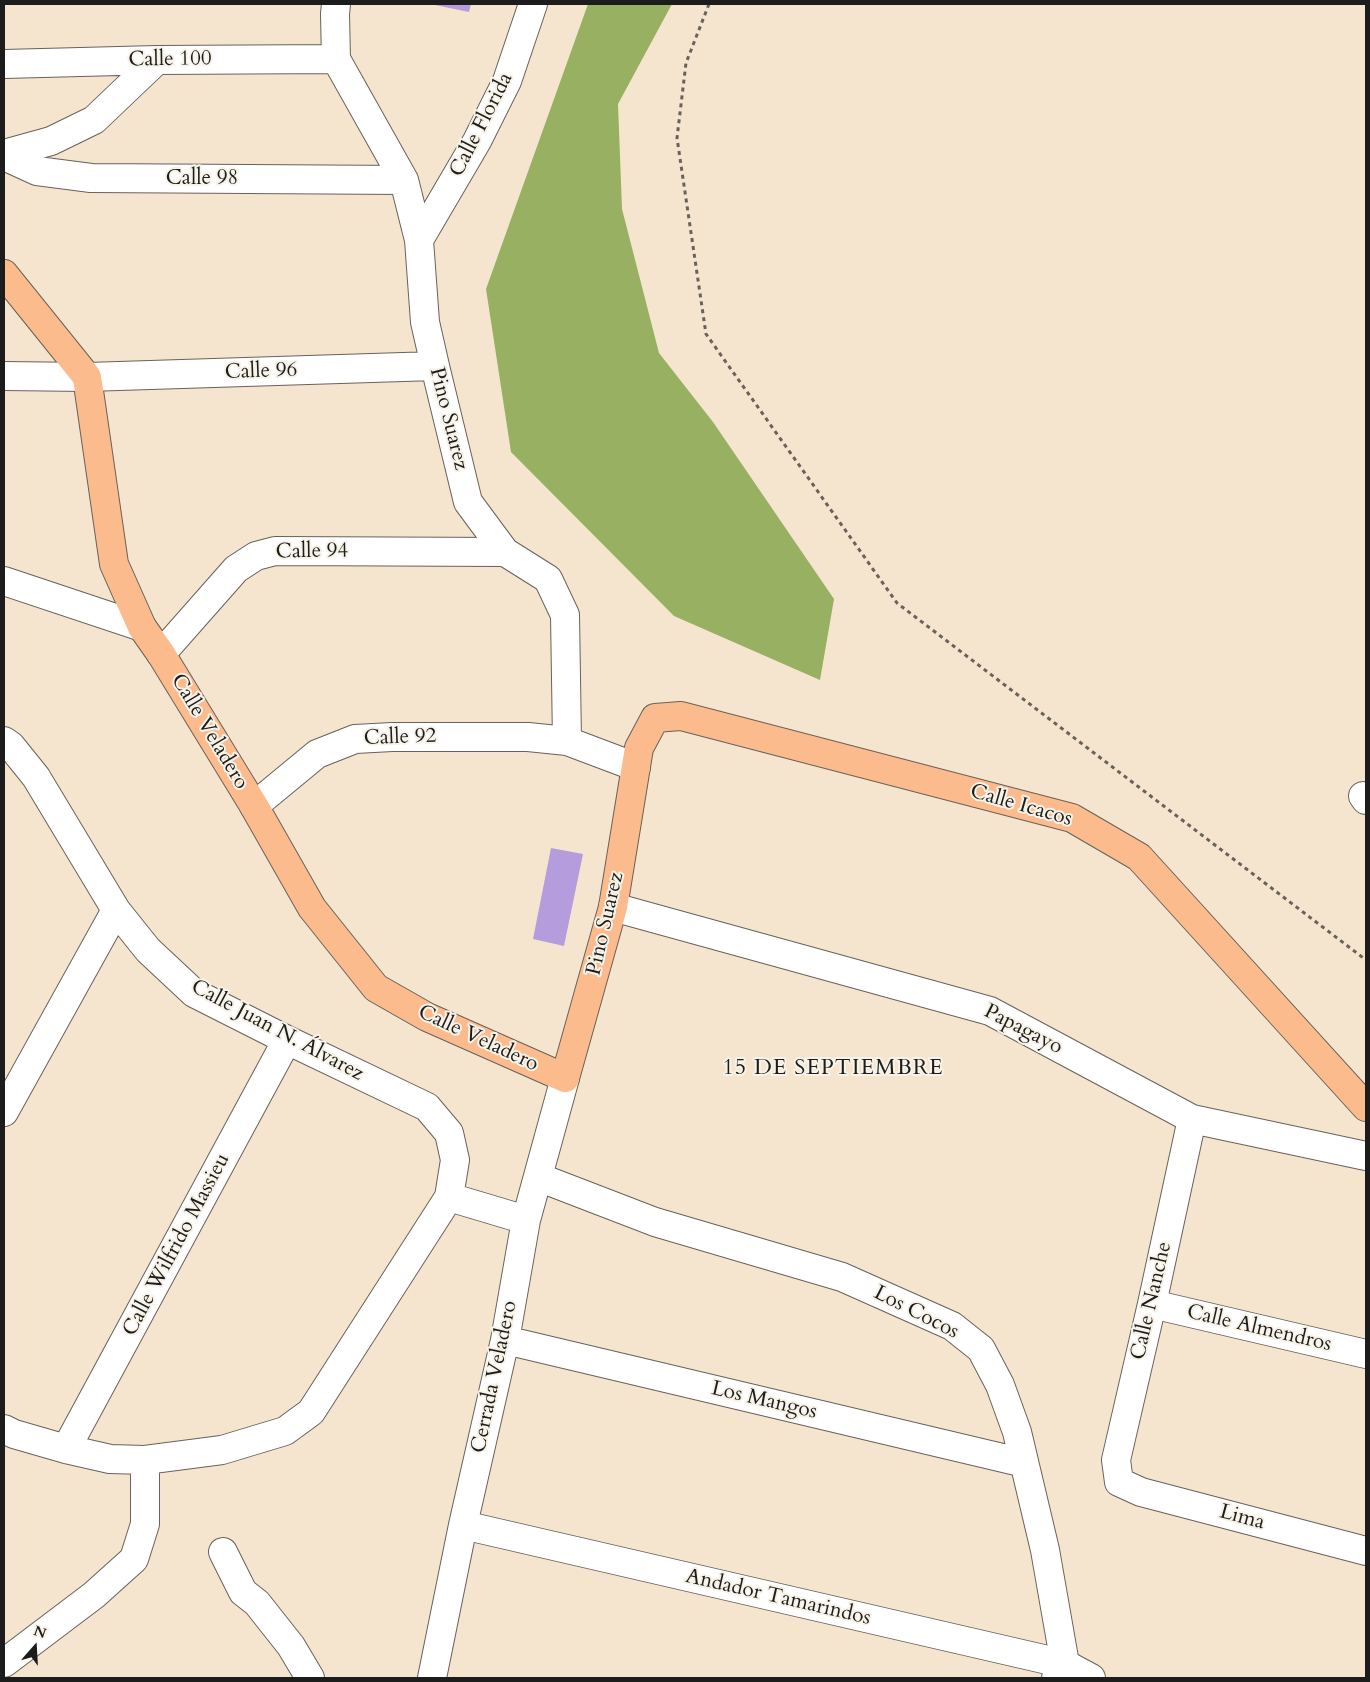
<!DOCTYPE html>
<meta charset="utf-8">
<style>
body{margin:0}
#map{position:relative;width:1370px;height:1682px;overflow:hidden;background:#f5e5ce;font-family:Cardo,serif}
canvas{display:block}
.frame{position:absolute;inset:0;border:5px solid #1c1c1c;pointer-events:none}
.north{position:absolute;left:10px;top:1622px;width:50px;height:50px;-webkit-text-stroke:4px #f7f3e8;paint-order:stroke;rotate:19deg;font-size:14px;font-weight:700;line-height:20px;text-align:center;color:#1c1c1c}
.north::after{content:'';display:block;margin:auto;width:18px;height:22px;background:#1c1c1c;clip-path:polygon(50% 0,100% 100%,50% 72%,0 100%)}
</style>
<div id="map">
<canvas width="1370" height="1682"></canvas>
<div class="frame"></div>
<div class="north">N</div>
</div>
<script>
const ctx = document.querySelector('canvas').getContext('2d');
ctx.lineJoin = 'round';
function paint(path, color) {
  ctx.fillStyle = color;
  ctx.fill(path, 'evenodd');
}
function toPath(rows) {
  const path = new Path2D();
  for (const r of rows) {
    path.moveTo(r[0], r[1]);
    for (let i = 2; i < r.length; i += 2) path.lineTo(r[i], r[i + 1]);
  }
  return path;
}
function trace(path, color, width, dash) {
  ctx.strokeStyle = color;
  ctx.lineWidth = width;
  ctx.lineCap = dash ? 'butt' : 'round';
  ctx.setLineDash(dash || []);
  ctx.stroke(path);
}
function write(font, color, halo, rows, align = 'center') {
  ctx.font = font + ' Cardo,serif';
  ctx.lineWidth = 4;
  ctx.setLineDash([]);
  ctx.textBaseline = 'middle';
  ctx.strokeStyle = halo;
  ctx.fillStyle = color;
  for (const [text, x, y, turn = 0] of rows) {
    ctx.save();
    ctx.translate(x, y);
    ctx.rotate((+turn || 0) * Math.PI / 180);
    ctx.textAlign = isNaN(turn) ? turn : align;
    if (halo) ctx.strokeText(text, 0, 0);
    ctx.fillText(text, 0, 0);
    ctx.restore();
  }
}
const forest = toPath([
 [588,4,672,4,618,104,622,209,659,353,713,422,834,599,820,680,674,616,511,452,486,289]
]);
const building = toPath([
 [430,4,471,4,469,12],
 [551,848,583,854,564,946,533,939]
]);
const path = toPath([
 [709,4,686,63,677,138,706,334,897,603,1366,960]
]);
const minor = toPath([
 [336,4,335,14,336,59,404,180,419,240,425,322,435,366,468,502,505,552,548,579,565,615,567,741,636,767],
 [4,64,157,60,336,59],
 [4,154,51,141,94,120,157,60],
 [4,156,37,171,91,178,404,180],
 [419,240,477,141,507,81,533,4],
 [4,376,87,377,435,366],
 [4,581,142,627],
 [161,654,236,569,256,556,275,551,505,552],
 [4,741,11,746,36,777,116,910,148,950,194,993,287,1040,427,1107,449,1133,455,1160,449,1197,311,1412,285,1431,222,1450,145,1460,110,1459,66,1449,14,1434,4,1429],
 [1363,796,1366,800],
 [254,806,317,754,355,739,392,737,528,737,567,741],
 [613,907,990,1011,1192,1119,1366,1156],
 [4,1112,116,910],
 [1192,1119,1152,1304,1116,1460,1119,1482,1141,1492,1366,1551],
 [538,1177,655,1222,842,1277,952,1326,981,1349,1000,1385,1017,1432,1045,1550,1065,1664,1056,1678],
 [449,1197,526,1220],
 [1152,1304,1366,1354],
 [505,1340,1024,1463],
 [66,1449,287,1040],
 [463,1525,1065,1664,1091,1678],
 [223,1552,243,1592,257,1603,291,1646,310,1678],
 [4,1663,94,1595,134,1559,145,1524,145,1460],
 [432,1678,463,1525,505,1340,526,1220,565,1078]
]);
const major = toPath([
 [4,274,87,377,114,564,142,627,161,654,254,806,312,908,376,988,427,1017,565,1078,613,907,639,748,655,718,681,716,1072,818,1139,857,1366,1107]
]);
const streetNames = [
 ["Calle 100",170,60,-1],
 ["Calle Florida",482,125,-63],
 ["Calle 98",202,179],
 ["Calle 96",261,372,-2],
 ["Pino Suarez",448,419,76],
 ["Calle 94",312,552,-1],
 ["Calle Veladero",209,732,59],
 ["Calle 92",400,738,-2],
 ["Calle Icacos",1021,806,16],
 ["Pino Suarez",606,924,-77],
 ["Papagayo",1023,1030,27],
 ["Calle Juan N. Álvarez",277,1031,28],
 ["Calle Veladero",478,1039,25],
 ["Calle Wilfrido Massieu",177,1245,-62],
 ["Calle Nanche",1152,1301,-77],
 ["Los Cocos",916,1313,27],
 ["Calle Almendros",1259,1329,13],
 ["Cerrada Veladero",495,1377,-78],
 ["Los Mangos",764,1401,13],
 ["Lima",1242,1518,15],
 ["Andador Tamarindos",778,1598,13]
];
const neighbourhoodNames = [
 ["15 DE SEPTIEMBRE",833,1069]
];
paint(forest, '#98b062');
paint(building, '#b59cdd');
trace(minor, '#68625a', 30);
trace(major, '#68625a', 30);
trace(path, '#68625a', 3, [4, 4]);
trace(minor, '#fff', 28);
trace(major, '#fbbb8d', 28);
write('21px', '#1c1c1c', '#f7f3e8', streetNames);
ctx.letterSpacing = '1px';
write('22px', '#1c1c1c', '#f7f3e8', neighbourhoodNames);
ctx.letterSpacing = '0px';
</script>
